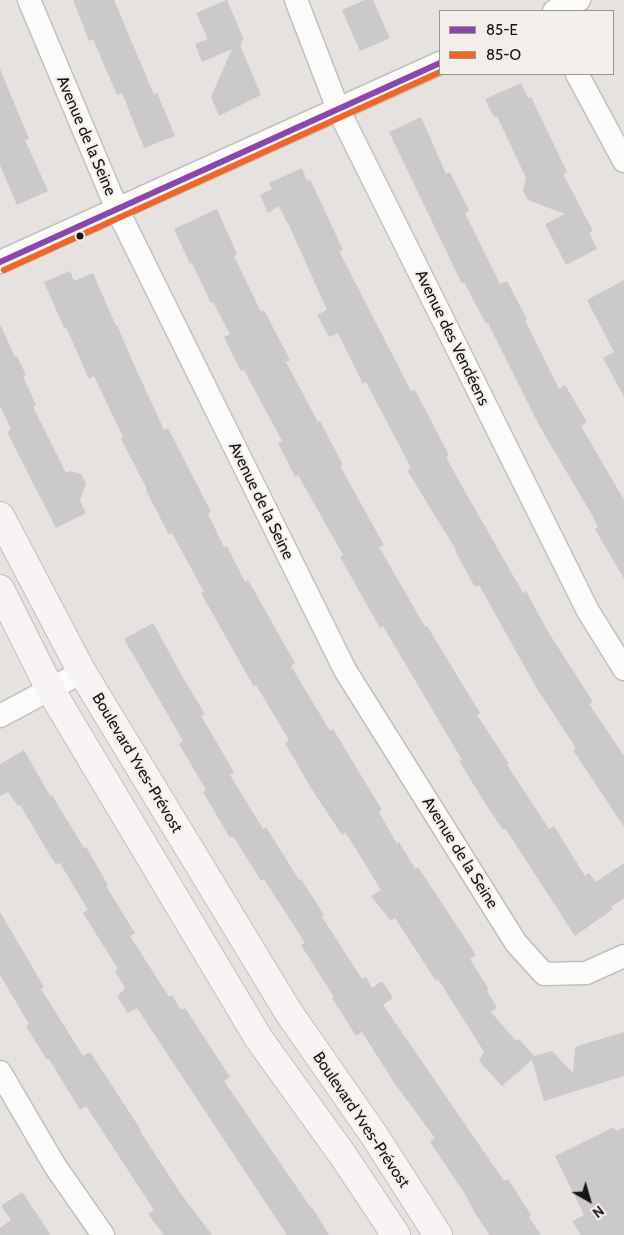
<!DOCTYPE html>
<meta charset="utf-8">
<style>
body{margin:0}
#map{position:relative;width:624px;height:1235px;overflow:hidden;background:#e5e2e0;font-family:Cabin,sans-serif}
canvas{display:block}
.legend{position:absolute;left:439px;top:10px;width:175px;height:65px;box-sizing:border-box;background:#f4eeeb;border:1px solid #9c9795;margin:0;padding:6px 9px;list-style:none;font-size:15px;color:#171514}
.legend li{display:flex;align-items:center;gap:10px;height:25px}
.legend b{width:25px;border:1px solid #9c9795}
.north{position:absolute;left:564px;top:1175px;width:50px;height:50px;-webkit-text-stroke:4px #f4eeeb;paint-order:stroke;rotate:142deg;font-size:14px;font-weight:700;line-height:20px;text-align:center;color:#171514}
.north::after{content:'';display:block;margin:auto;width:18px;height:22px;background:#171514;clip-path:polygon(50% 0,100% 100%,50% 72%,0 100%)}
</style>
<div id="map">
<canvas width="624" height="1235"></canvas>
<ul class="legend">
<li><b style="height:6px;background:#8e44ad"></b>85-E</li>
<li><b style="height:6px;background:#f26522"></b>85-O</li>
</ul>
<div class="north">N</div>
</div>
<script>
const ctx = document.querySelector('canvas').getContext('2d');
ctx.lineJoin = 'round';
function paint(path, color) {
  ctx.fillStyle = color;
  ctx.fill(path, 'evenodd');
}
function toPath(rows) {
  const path = new Path2D();
  for (const r of rows) {
    path.moveTo(r[0], r[1]);
    for (let i = 2; i < r.length; i += 2) path.lineTo(r[i], r[i + 1]);
  }
  return path;
}
function trace(path, color, width, dash) {
  ctx.strokeStyle = color;
  ctx.lineWidth = width;
  ctx.lineCap = dash ? 'butt' : 'round';
  ctx.setLineDash(dash || []);
  ctx.stroke(path);
}
function write(font, color, halo, rows, align = 'center') {
  ctx.font = font + ' Cabin,sans-serif';
  ctx.lineWidth = 4;
  ctx.setLineDash([]);
  ctx.textBaseline = 'middle';
  ctx.strokeStyle = halo;
  ctx.fillStyle = color;
  for (const [text, x, y, turn = 0] of rows) {
    ctx.save();
    ctx.translate(x, y);
    ctx.rotate((+turn || 0) * Math.PI / 180);
    ctx.textAlign = isNaN(turn) ? turn : align;
    if (halo) ctx.strokeText(text, 0, 0);
    ctx.fillText(text, 0, 0);
    ctx.restore();
  }
}
const building = toPath([
 [73,0,114,0,154,95,157,93,175,136,144,148,122,93,117,95,93,39,89,41],
 [227,0,244,40,241,41,242,44,240,45,261,95,219,116,211,97,232,49,202,62,195,44,208,39,196,13],
 [365,0,373,0,390,38,360,51,342,10],
 [0,69,29,139,25,140,48,191,17,205,0,165],
 [521,83,528,98,531,97,567,172,563,174,593,231,589,233,597,249,566,265,545,224,565,214,528,200,523,190,526,178,497,116,494,117,485,99],
 [421,117,446,174,450,172,469,211,465,213,500,284,507,281,527,319,525,320,559,389,565,385,587,422,581,426,624,500,624,579,595,529,598,527,592,515,539,425,488,323,486,324,464,282,462,284,389,132],
 [302,168,307,181,310,179,343,250,339,251,411,391,415,390,449,455,446,457,459,481,523,593,526,591,547,630,593,702,589,704,624,756,624,827,573,750,576,748,536,687,479,585,475,587,455,551,456,550,407,470,411,468,366,382,363,384,338,333,329,337,317,315,327,310,288,223,287,223,279,206,268,213,260,195,272,189,269,183],
 [217,209,237,254,234,256,261,312,264,310,290,360,286,362,318,422,320,421,343,465,340,466,384,545,379,547,425,627,427,626,480,713,477,715,509,764,507,765,549,829,554,826,585,876,589,873,596,882,624,863,624,898,611,907,613,909,575,936,505,828,503,830,487,806,459,761,462,760,383,626,380,628,340,557,343,555,298,475,295,477,278,443,282,441,244,370,241,371,224,337,230,334,213,302,211,303,192,263,190,264,174,229],
 [70,271,74,281,93,273,116,326,117,325,132,360,164,430,168,428,211,512,208,514,224,547,227,546,245,582,248,580,295,663,291,666,330,731,333,729,382,810,379,812,397,844,399,842,415,869,418,867,476,955,470,959,489,990,487,991,497,1008,491,1012,516,1041,519,1039,534,1056,552,1051,573,1073,575,1047,624,1032,624,1076,544,1101,532,1060,502,1086,479,1061,484,1052,438,979,436,981,395,918,391,921,371,896,381,890,346,833,342,835,311,788,285,743,289,740,256,685,254,687,201,593,204,592,172,533,169,535,146,490,147,489,121,439,123,437,94,376,89,379,66,327,64,328,44,282],
 [624,280,624,397,603,358,614,352,587,300],
 [0,324,15,357,17,356,26,375,23,376,36,405,33,407,66,473,70,471,81,474,86,484,80,501,86,513,56,528,7,432,11,429,0,406],
 [153,623,182,676,205,714,201,716,234,772,230,775,263,829,266,827,299,880,301,879,324,915,322,917,362,979,366,977,372,988,382,981,393,998,383,1005,504,1181,508,1179,531,1215,529,1217,541,1235,490,1235,476,1215,465,1194,430,1142,435,1138,395,1084,362,1032,356,1036,332,998,334,997,301,945,305,943,264,879,261,881,233,836,230,838,203,792,206,790,179,744,183,741,124,639],
 [24,750,50,796,52,795,84,848,86,847,108,885,106,886,135,933,130,936,169,997,172,995,181,1010,185,1008,230,1077,224,1081,311,1208,312,1207,329,1235,287,1235,137,1008,128,1013,117,997,125,988,115,971,118,969,83,913,88,910,60,863,56,864,51,857,20,805,18,806,8,792,0,796,0,764],
 [0,912,44,987,41,989,83,1056,90,1052,141,1130,140,1131,181,1194,212,1235,164,1235,148,1214,154,1210,86,1106,80,1110,49,1059,47,1060,26,1026,29,1024,0,975],
 [614,1127,616,1131,624,1127,624,1235,581,1235,572,1221,584,1215,555,1156],
 [22,1192,51,1235,0,1235,0,1228,11,1220,1,1206]
]);
const street = toPath([
 [29,0,117,209,345,670,516,943,544,974,586,973,624,956],
 [296,0,338,109,588,611,624,669],
 [554,11,579,0],
 [577,74,624,161],
 [0,262,440,63],
 [0,716,82,672],
 [0,1072,55,1166,103,1235]
]);
const secondary = toPath([
 [0,516,82,672,289,1013,374,1135,438,1235],
 [0,589,50,689,259,1039,342,1154,396,1235]
]);
const bus1 = toPath([
 [0,262,440,63]
]);
const bus2 = toPath([
 [4,270,440,72]
]);
const markers = [
 [80,236,4.5,"#171514"]
];
const streetNames = [
 ["Avenue de la Seine",86,136,67],
 ["Avenue des Vendéens",452,338,64],
 ["Avenue de la Seine",261,501,64],
 ["Boulevard Yves-Prévost",137,763,59],
 ["Avenue de la Seine",460,853,58],
 ["Boulevard Yves-Prévost",361,1120,56]
];
paint(building, '#cbc9c9');
trace(street, '#c2c0bf', 25);
trace(secondary, '#c2c0bf', 30);
trace(street, '#fbfbfa', 22);
trace(secondary, '#f7f4f3', 28);
trace(bus1, '#8e44ad', 6);
trace(bus2, '#f26522', 6);
for (const [x, y, r, color] of markers) {
  const dot = new Path2D();
  dot.arc(x, y, r, 0, 2 * Math.PI);
  ctx.fillStyle = color;
  ctx.fill(dot);
  trace(dot, '#f4eeeb', 2);
}
write('16px', '#171514', '#f4eeeb', streetNames);
</script>
